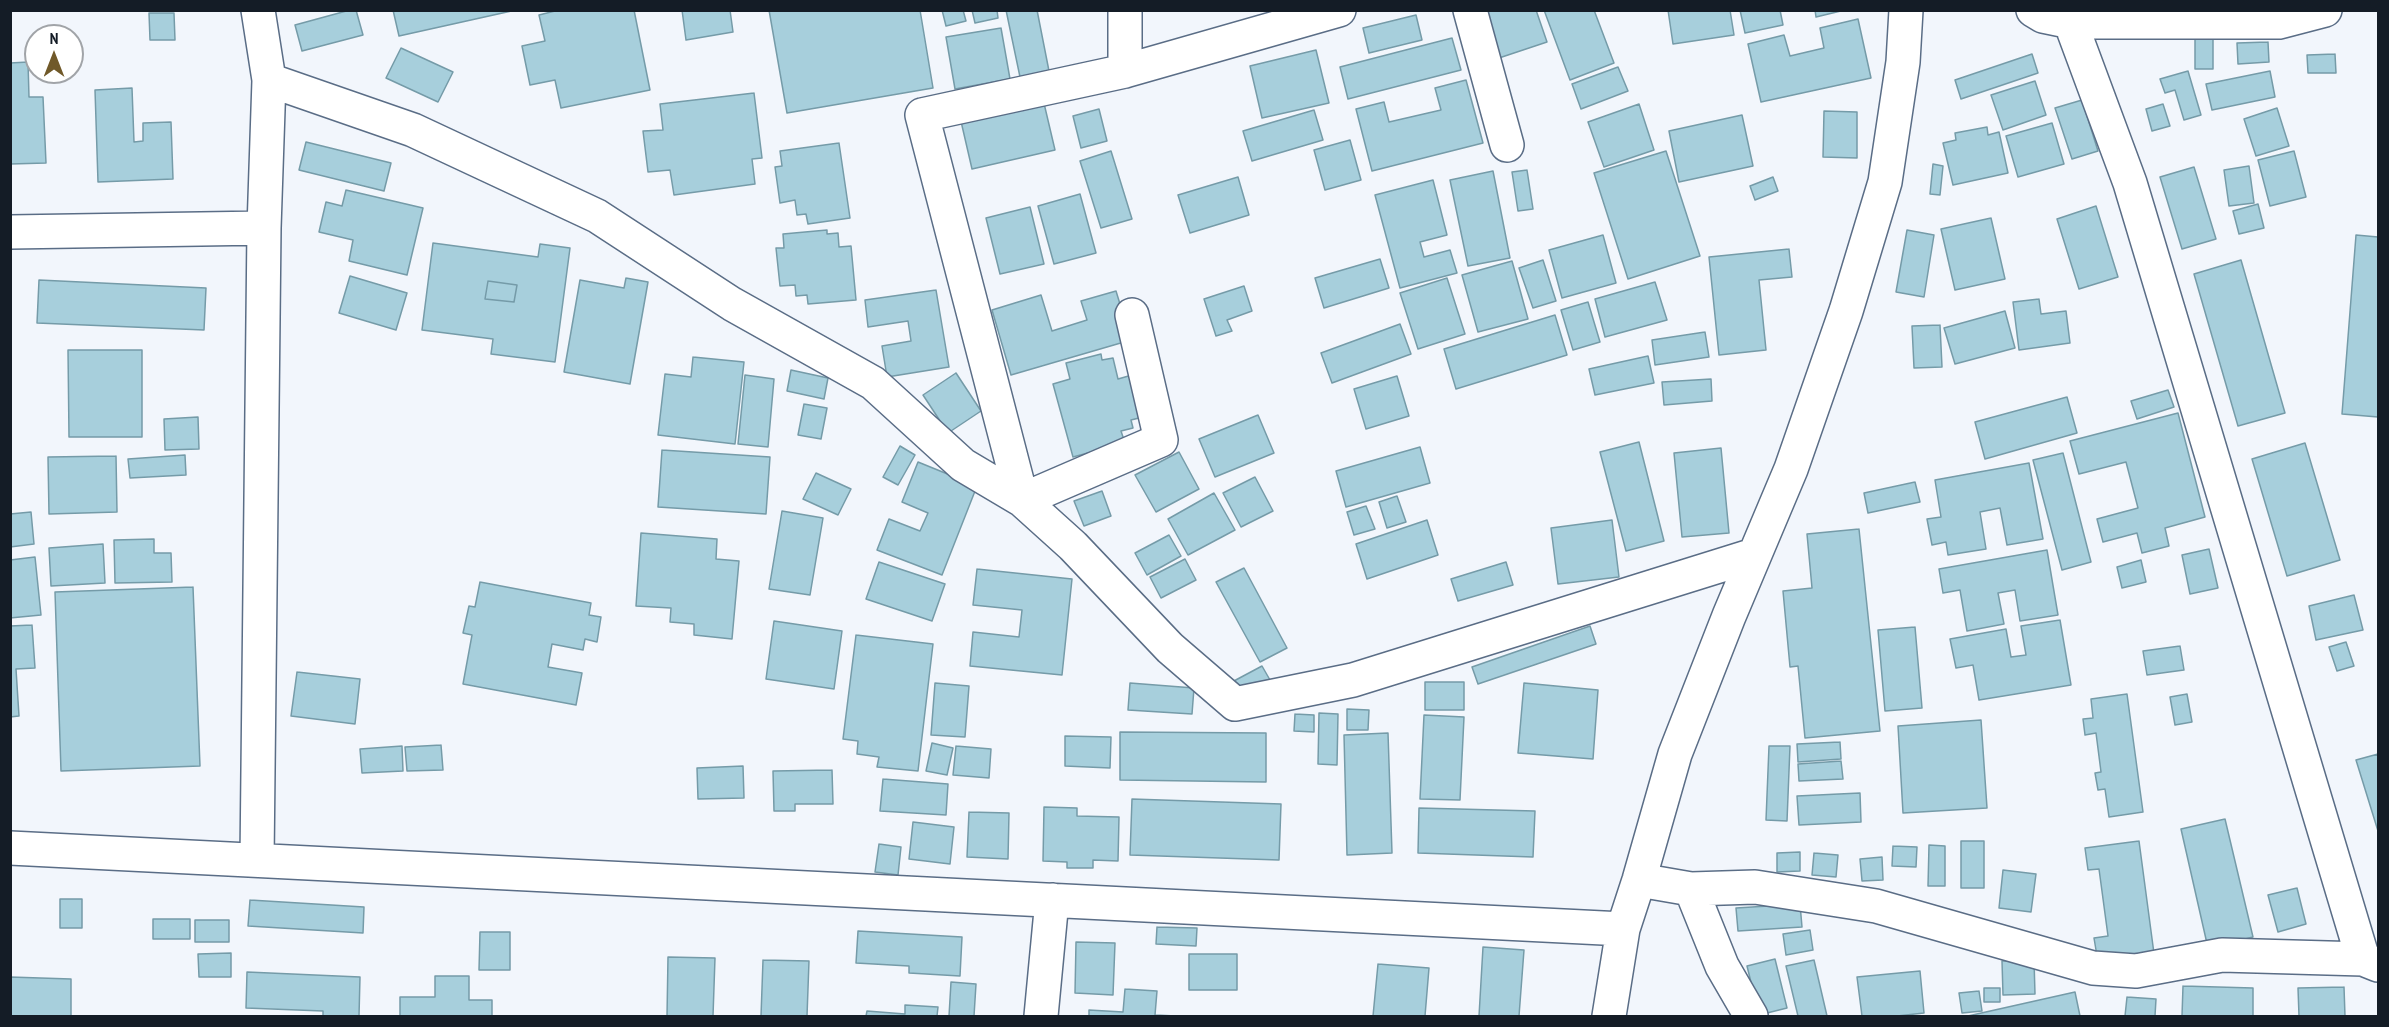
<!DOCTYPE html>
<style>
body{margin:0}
#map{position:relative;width:2389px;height:1027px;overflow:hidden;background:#f2f6fc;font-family:"PT Sans Narrow",sans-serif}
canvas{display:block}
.frame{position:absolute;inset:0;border:12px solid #141c26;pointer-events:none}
.north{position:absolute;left:24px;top:24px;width:60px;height:60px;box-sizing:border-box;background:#fff;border:2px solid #a1a4a8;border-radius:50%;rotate:0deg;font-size:16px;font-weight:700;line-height:24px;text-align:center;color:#141c26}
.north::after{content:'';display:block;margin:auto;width:21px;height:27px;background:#705929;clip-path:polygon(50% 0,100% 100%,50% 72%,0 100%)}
</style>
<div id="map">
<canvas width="2389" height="1027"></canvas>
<div class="frame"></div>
<div class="north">N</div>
</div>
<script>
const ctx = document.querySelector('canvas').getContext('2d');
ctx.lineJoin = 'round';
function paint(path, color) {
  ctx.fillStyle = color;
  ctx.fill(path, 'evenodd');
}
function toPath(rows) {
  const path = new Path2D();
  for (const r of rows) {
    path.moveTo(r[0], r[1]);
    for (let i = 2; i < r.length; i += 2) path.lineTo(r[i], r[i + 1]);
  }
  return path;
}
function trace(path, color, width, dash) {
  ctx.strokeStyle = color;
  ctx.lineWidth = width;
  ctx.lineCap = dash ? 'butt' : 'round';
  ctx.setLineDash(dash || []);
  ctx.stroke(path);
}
const building = toPath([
 [350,10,356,10,363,35,302,51,295,25,350,10],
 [393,10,516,10,399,36,393,10],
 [559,10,634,10,650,90,561,108,555,80,530,85,522,46,545,41,539,15,559,10],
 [682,10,730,10,733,32,686,40,682,10],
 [769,10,920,10,933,88,787,113,769,10],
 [942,10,963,10,966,21,946,26,942,10],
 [972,10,997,10,998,18,975,23,972,10],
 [1006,10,1037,10,1049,71,1020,77,1006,10],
 [1483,10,1536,10,1547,42,1499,58,1483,10],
 [1544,10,1594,10,1614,63,1570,80,1544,10],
 [1668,10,1730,10,1734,35,1673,44,1668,10],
 [1740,10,1780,10,1783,25,1745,33,1740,10],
 [1815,10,1845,10,1816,17,1815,10],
 [149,13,174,13,175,40,150,40,149,13],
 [1416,15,1422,40,1369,53,1363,28,1416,15],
 [1858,19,1871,78,1761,102,1748,44,1784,35,1790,56,1824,48,1820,28,1858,19],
 [1001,28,1010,79,955,89,946,37,1001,28],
 [2195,36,2213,37,2213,69,2195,69,2195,36],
 [1452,38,1461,70,1348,99,1340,67,1452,38],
 [2268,42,2269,62,2238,64,2237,43,2268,42],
 [401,48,453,72,438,102,386,78,401,48],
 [1316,50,1329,103,1262,118,1250,66,1316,50],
 [2032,54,2038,73,1961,99,1955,80,2032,54],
 [2335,54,2336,73,2308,73,2307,55,2335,54],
 [28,62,29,97,43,97,46,163,10,164,10,63,28,62],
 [1618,67,1628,91,1581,109,1572,84,1618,67],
 [2188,71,2201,115,2184,120,2175,90,2165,93,2160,79,2188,71],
 [2270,71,2275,97,2212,110,2206,84,2270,71],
 [1466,80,1483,143,1372,171,1356,109,1384,102,1389,122,1441,110,1435,88,1466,80],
 [2035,81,2046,115,2003,130,1991,95,2035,81],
 [132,88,134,142,143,141,143,123,171,122,173,179,98,182,95,90,132,88],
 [754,93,762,158,752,159,755,184,674,195,670,170,648,172,643,131,663,130,660,104,754,93],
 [1043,99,1055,150,972,169,960,117,1043,99],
 [2082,100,2098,151,2072,159,2055,108,2082,100],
 [1639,104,1654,150,1604,167,1588,122,1639,104],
 [2163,104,2170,126,2152,131,2146,109,2163,104],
 [2277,108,2289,146,2256,156,2244,119,2277,108],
 [1099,109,1107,141,1081,148,1073,116,1099,109],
 [1314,110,1323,140,1252,161,1243,131,1314,110],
 [1824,111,1857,112,1857,158,1823,157,1824,111],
 [1742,115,1753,166,1679,182,1669,131,1742,115],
 [2052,123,2064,164,2018,177,2006,136,2052,123],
 [1987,127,1988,135,1999,132,2008,173,1953,185,1943,143,1956,140,1955,133,1987,127],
 [1350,140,1361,180,1325,190,1314,150,1350,140],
 [306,142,391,163,384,191,299,170,306,142],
 [839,143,850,218,808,224,806,214,797,215,795,200,780,203,775,167,782,166,780,151,839,143],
 [1111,151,1132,219,1101,228,1080,161,1111,151],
 [1666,151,1700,256,1628,279,1594,173,1666,151],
 [2294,151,2306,197,2270,206,2258,160,2294,151],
 [1933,164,1943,166,1940,195,1930,194,1933,164],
 [2249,166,2254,203,2229,206,2224,170,2249,166],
 [2194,167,2216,239,2182,249,2160,177,2194,167],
 [1527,170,1533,209,1518,211,1512,172,1527,170],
 [1493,171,1510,258,1468,266,1450,180,1493,171],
 [1238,177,1249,215,1190,233,1178,195,1238,177],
 [1773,177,1778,191,1755,200,1750,186,1773,177],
 [1433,180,1447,235,1420,242,1424,257,1450,250,1457,273,1400,288,1375,195,1433,180],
 [346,190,423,208,407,275,349,261,353,240,319,232,326,202,342,206,346,190],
 [1080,194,1096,253,1054,264,1038,206,1080,194],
 [2258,204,2264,228,2239,234,2233,211,2258,204],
 [2096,206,2118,277,2079,289,2057,219,2096,206],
 [1030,207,1044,264,1000,274,986,218,1030,207],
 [1991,218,2005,279,1955,290,1941,229,1991,218],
 [827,230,827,234,838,233,839,247,851,246,856,300,808,304,807,295,796,296,795,285,780,286,776,248,784,248,783,234,827,230],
 [1907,230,1934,235,1924,297,1896,292,1907,230],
 [1603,235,1616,283,1562,298,1549,250,1603,235],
 [2356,235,2378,237,2378,417,2342,414,2356,235],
 [433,243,538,257,540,244,570,248,555,362,491,354,493,339,422,330,433,243],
 [488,281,517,285,514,302,485,299,488,281],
 [1789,249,1792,277,1759,280,1766,350,1719,355,1709,257,1789,249],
 [1380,259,1389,288,1324,308,1315,278,1380,259],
 [1543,260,1556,301,1533,308,1519,268,1543,260],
 [2241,260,2285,413,2238,426,2194,274,2241,260],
 [1512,261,1528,319,1478,332,1462,275,1512,261],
 [350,276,407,293,396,330,339,313,350,276],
 [626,278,648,282,630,384,564,372,580,280,624,288,626,278],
 [1447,278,1465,334,1418,349,1400,293,1447,278],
 [39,280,206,288,204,330,37,323,39,280],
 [488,281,517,285,514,302,485,299,488,281],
 [1655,282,1667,320,1605,337,1595,299,1655,282],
 [1244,286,1252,311,1227,320,1232,331,1216,336,1204,299,1244,286],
 [936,290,949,367,887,377,882,346,911,341,908,321,868,327,865,300,936,290],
 [1116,291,1131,340,1011,375,992,310,1041,295,1052,331,1087,320,1081,301,1116,291],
 [2039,299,2041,314,2066,311,2070,343,2019,350,2013,302,2039,299],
 [1588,302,1600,342,1573,350,1561,310,1588,302],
 [2005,311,2015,348,1955,364,1944,328,2005,311],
 [1555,315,1567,355,1456,389,1444,349,1555,315],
 [1400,324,1411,354,1332,383,1321,353,1400,324],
 [1940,325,1942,367,1914,368,1912,326,1940,325],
 [1705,332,1709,357,1655,365,1652,340,1705,332],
 [68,350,142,350,142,437,69,437,68,350],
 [1101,354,1102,360,1113,358,1118,379,1132,375,1143,417,1131,420,1133,428,1121,431,1125,443,1073,457,1053,384,1070,379,1066,363,1101,354],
 [1648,356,1654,383,1595,395,1589,369,1648,356],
 [693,357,744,362,735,444,658,435,665,374,691,377,693,357],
 [791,370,828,378,824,399,787,391,791,370],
 [956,373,981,411,948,433,923,395,956,373],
 [745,375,774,379,768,447,738,444,745,375],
 [1397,376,1409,416,1366,429,1354,389,1397,376],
 [1711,379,1712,401,1664,405,1662,382,1711,379],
 [2168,390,2174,407,2137,419,2131,401,2168,390],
 [2067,397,2077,433,1985,459,1975,422,2067,397],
 [804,404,827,408,821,439,798,435,804,404],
 [2178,413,2205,517,2165,528,2169,546,2142,553,2137,533,2103,542,2097,519,2138,508,2126,462,2079,474,2070,441,2178,413],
 [1258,415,1274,453,1215,477,1199,439,1258,415],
 [198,417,199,449,165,450,164,419,198,417],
 [1639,442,1664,541,1626,551,1600,452,1639,442],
 [2305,443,2340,560,2287,576,2252,459,2305,443],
 [900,446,915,455,898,485,883,477,900,446],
 [1420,447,1430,483,1346,507,1336,471,1420,447],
 [1721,448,1729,533,1682,537,1674,453,1721,448],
 [662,450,770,457,766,514,658,507,662,450],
 [1179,452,1199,489,1156,512,1135,475,1179,452],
 [2063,453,2091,562,2062,570,2033,460,2063,453],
 [185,455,186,475,130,478,128,459,185,455],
 [116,456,117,512,49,514,48,457,116,456],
 [918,462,977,486,942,575,877,550,889,519,920,531,928,513,902,502,918,462],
 [2029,463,2043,539,2007,545,2000,508,1980,512,1986,549,1948,555,1946,542,1932,545,1927,519,1941,517,1935,480,2029,463],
 [816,473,851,489,838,515,803,499,816,473],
 [1255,477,1273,511,1241,527,1223,493,1255,477],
 [1915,482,1920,502,1868,513,1864,493,1915,482],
 [1102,491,1111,516,1084,526,1074,501,1102,491],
 [1214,493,1235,530,1188,555,1168,519,1214,493],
 [1397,496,1406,522,1387,528,1379,502,1397,496],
 [1366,506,1375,529,1354,535,1347,512,1366,506],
 [782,511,823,518,810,595,769,589,782,511],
 [31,512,34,544,10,547,10,514,31,512],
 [1427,520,1438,555,1367,579,1356,544,1427,520],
 [1612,520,1619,577,1558,584,1551,528,1612,520],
 [1859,529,1880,731,1805,738,1798,666,1790,667,1783,591,1812,588,1807,534,1859,529],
 [641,533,717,539,716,559,739,561,732,639,694,635,694,624,670,622,671,608,636,606,641,533],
 [1169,535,1181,556,1147,575,1135,553,1169,535],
 [154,539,154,553,171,553,172,582,115,583,114,540,154,539],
 [103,544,105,583,51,586,49,548,103,544],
 [2209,549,2218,588,2190,594,2182,555,2209,549],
 [2047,550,2058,615,2020,621,2015,590,1998,593,2004,624,1967,631,1960,590,1943,593,1939,569,2047,550],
 [35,557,41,615,10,618,10,560,35,557],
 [1185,559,1196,580,1161,598,1150,577,1185,559],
 [2141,560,2146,582,2122,588,2117,567,2141,560],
 [879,562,945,584,932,621,866,599,879,562],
 [1506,562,1513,585,1458,601,1451,579,1506,562],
 [1244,568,1287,648,1260,662,1216,582,1244,568],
 [977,569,1072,579,1062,675,970,666,973,632,1019,637,1022,610,973,605,977,569],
 [480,582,591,603,589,615,601,617,597,642,585,639,583,650,552,644,548,667,582,673,576,705,463,684,472,635,463,633,469,606,475,607,480,582],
 [193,587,200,766,61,771,55,592,193,587],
 [2354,595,2363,630,2316,640,2309,606,2354,595],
 [2060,620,2071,685,1979,700,1973,665,1956,668,1950,639,2006,629,2011,657,2026,655,2021,626,2060,620],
 [774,621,842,631,834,689,766,679,774,621],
 [32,625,35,668,16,669,19,716,10,717,10,626,32,625],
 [1590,626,1596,644,1478,684,1472,667,1590,626],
 [1915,627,1922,708,1885,711,1878,630,1915,627],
 [856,635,933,644,918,771,877,767,879,757,857,754,858,741,843,739,856,635],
 [2346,642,2354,666,2337,671,2329,647,2346,642],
 [2180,646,2184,670,2147,675,2143,651,2180,646],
 [1262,666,1270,680,1240,697,1232,682,1262,666],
 [297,672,360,679,355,724,291,716,297,672],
 [1425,682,1464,682,1464,710,1425,710,1425,682],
 [935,683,969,686,965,737,931,735,935,683],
 [1130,683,1194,688,1192,714,1128,710,1130,683],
 [1524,683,1598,690,1593,759,1518,753,1524,683],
 [2127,694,2143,812,2109,817,2105,789,2098,790,2095,773,2101,772,2096,733,2085,735,2083,719,2093,718,2091,699,2127,694],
 [2187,694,2192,722,2175,725,2170,697,2187,694],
 [1347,709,1369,710,1368,730,1347,730,1347,709],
 [1319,713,1338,714,1337,765,1318,764,1319,713],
 [1295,714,1314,715,1314,732,1294,731,1295,714],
 [1424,715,1464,717,1460,800,1420,799,1424,715],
 [1981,720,1987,808,1903,813,1898,726,1981,720],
 [1120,732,1266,733,1266,782,1120,780,1120,732],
 [1388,733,1392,853,1347,855,1344,735,1388,733],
 [1065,736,1111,737,1110,768,1065,766,1065,736],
 [1840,742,1841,759,1798,762,1797,744,1840,742],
 [932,743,953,748,947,775,926,771,932,743],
 [441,745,443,770,407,771,405,747,441,745],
 [402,746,403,771,362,773,360,749,402,746],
 [956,746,991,749,989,778,953,775,956,746],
 [1769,746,1790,746,1787,821,1766,820,1769,746],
 [2378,754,2378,831,2356,760,2378,754],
 [1841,761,1843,779,1799,781,1798,764,1841,761],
 [743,766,744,798,698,799,697,768,743,766],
 [832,770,833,804,795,804,795,811,774,811,773,771,832,770],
 [883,779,948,784,946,815,880,811,883,779],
 [1860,793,1861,822,1799,825,1797,796,1860,793],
 [1132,799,1281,804,1279,860,1130,855,1132,799],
 [1044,807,1077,808,1077,816,1119,817,1118,861,1093,860,1093,868,1067,868,1067,862,1043,861,1044,807],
 [1419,808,1535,811,1533,857,1418,853,1419,808],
 [969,812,1009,813,1008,859,967,857,969,812],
 [2225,819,2253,937,2208,948,2181,829,2225,819],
 [913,822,954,827,950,864,909,859,913,822],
 [1961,841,1984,841,1984,888,1961,888,1961,841],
 [2139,841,2155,961,2098,962,2094,938,2108,936,2099,869,2088,870,2085,848,2139,841],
 [879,844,901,847,898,875,875,872,879,844],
 [1929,845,1945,846,1945,886,1928,886,1929,845],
 [1893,846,1917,847,1916,867,1892,866,1893,846],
 [1800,852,1800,871,1777,872,1777,853,1800,852],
 [1814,853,1838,855,1836,877,1812,875,1814,853],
 [1882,857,1883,880,1862,881,1860,859,1882,857],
 [2003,870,2036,874,2031,912,1999,908,2003,870],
 [2297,888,2306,924,2278,932,2268,895,2297,888],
 [60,899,82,899,82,928,60,928,60,899],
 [250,900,364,907,363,933,248,926,250,900],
 [1800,904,1802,927,1738,931,1736,908,1800,904],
 [153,919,190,919,190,939,153,939,153,919],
 [195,920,229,920,229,942,195,942,195,920],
 [1157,927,1197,928,1196,946,1156,944,1157,927],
 [1810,930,1813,950,1786,955,1783,934,1810,930],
 [858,931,962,937,960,976,909,973,909,966,856,963,858,931],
 [480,932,510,932,510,970,479,970,480,932],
 [1076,942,1115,943,1113,995,1075,993,1076,942],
 [1483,947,1524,950,1519,1016,1479,1016,1483,947],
 [231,953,231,977,199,977,198,954,231,953],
 [1189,954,1237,954,1237,990,1189,990,1189,954],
 [668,957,715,958,713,1016,667,1016,668,957],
 [1775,959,1787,1008,1759,1015,1747,966,1775,959],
 [763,960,809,961,807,1016,761,1016,763,960],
 [1814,960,1827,1016,1798,1016,1786,966,1814,960],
 [2034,960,2035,994,2003,995,2002,961,2034,960],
 [1378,964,1429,968,1425,1016,1373,1016,1378,964],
 [1920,971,1924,1013,1897,1016,1862,1016,1857,977,1920,971],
 [247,972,360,977,359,1016,323,1016,323,1011,246,1008,247,972],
 [435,976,469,976,469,1000,492,1000,492,1016,400,1016,400,997,435,997,435,976],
 [10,977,71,979,71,1016,10,1016,10,977],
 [951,982,976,984,974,1016,949,1016,951,982],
 [2183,986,2253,988,2253,1016,2182,1016,2183,986],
 [2344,987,2345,1016,2299,1016,2298,988,2344,987],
 [1984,988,2000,988,2000,1002,1984,1002,1984,988],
 [1125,989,1157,991,1155,1015,1176,1016,1089,1016,1089,1010,1123,1012,1125,989],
 [1979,991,1982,1011,1962,1013,1959,993,1979,991],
 [2075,992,2080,1016,1968,1016,2075,992],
 [2127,997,2156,999,2155,1016,2125,1016,2127,997],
 [905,1005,938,1007,937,1016,866,1016,867,1011,905,1014,905,1005]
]);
const minor = toPath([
 [1470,10,1507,145],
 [2033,10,2043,16,2072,22,2279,22,2325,10],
 [2071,10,2074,32,2130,183,2363,959],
 [1125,71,1125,10],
 [269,80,413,130,597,216,732,304,873,383,963,465,1022,500,1073,546,1170,648,1235,704,1353,680,1754,555],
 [10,232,264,228],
 [1132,315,1161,440,1022,500,922,115,1125,71,1339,10],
 [10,848,1623,929],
 [257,860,264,228,269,80,258,10],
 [1639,880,1691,889,1755,887,1876,906,2093,968,2136,971,2222,955,2363,959,2378,965],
 [1691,889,1722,966,1751,1016],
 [1041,1016,1052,900],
 [1609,1016,1623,929,1639,880,1675,754,1729,616,1791,469,1846,311,1885,182,1903,62,1906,10]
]);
paint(building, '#a7cfdc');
trace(building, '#759ba8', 1.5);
trace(minor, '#5a6d86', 36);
trace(minor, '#fff', 33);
</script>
